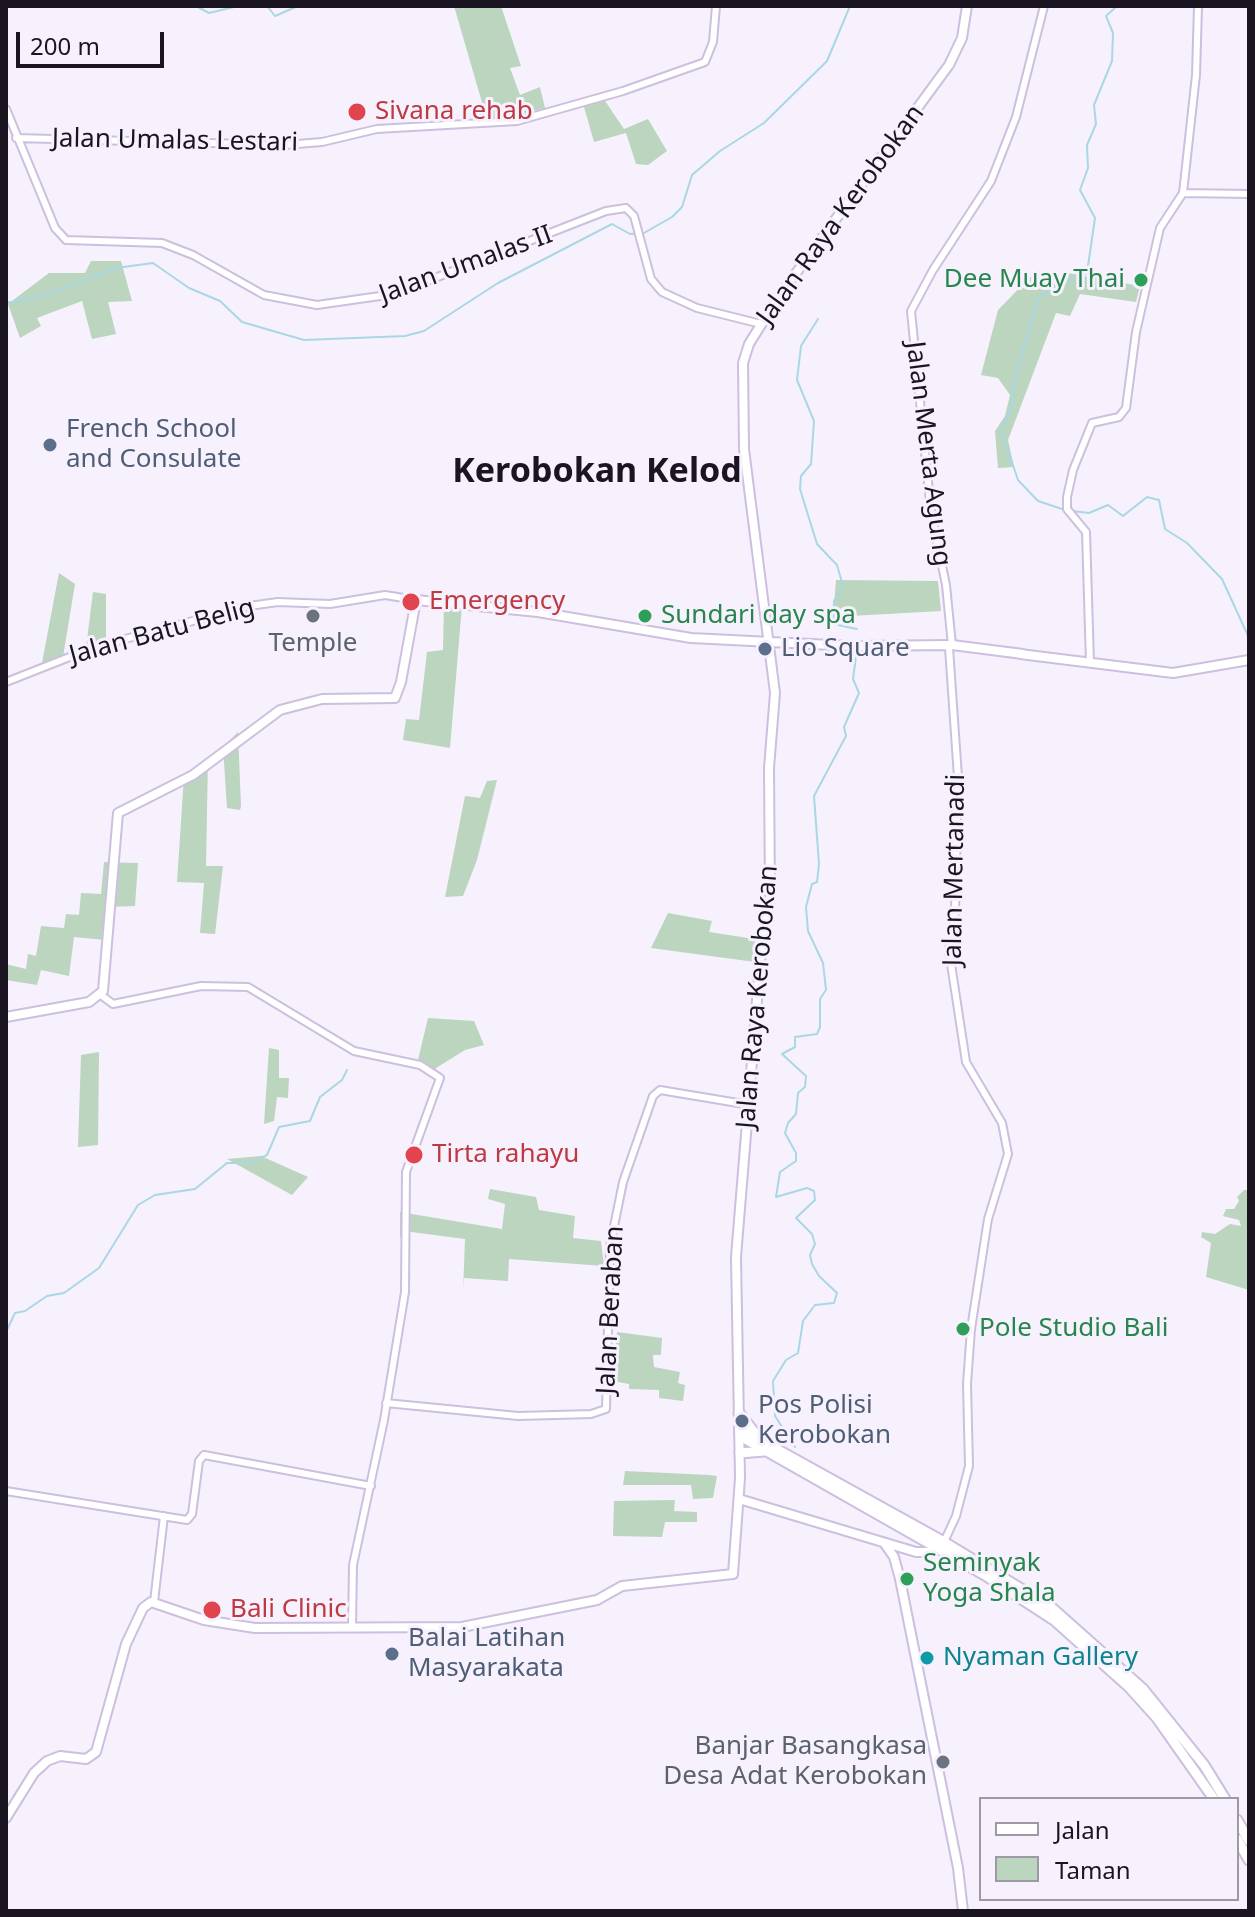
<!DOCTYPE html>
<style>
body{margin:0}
#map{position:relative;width:1255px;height:1917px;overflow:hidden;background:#f7f1fe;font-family:"Noto Sans",sans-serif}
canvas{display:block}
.frame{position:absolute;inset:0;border:8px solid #1a1520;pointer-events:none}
.legend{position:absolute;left:979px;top:1797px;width:260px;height:104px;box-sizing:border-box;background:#f7f1fe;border:2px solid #9f99a5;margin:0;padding:10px 14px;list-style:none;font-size:24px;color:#1a1520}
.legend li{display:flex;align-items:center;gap:16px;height:40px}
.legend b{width:40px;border:2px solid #9f99a5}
.scale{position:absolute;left:16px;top:32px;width:148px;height:36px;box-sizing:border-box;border:4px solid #1a1520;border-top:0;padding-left:10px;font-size:24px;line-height:28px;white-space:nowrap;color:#1a1520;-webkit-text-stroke:6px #f7f1fe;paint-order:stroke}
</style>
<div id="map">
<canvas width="1255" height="1917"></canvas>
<div class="frame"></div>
<ul class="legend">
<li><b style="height:10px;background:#fff"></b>Jalan</li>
<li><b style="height:22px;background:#bbd5bf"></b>Taman</li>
</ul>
<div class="scale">200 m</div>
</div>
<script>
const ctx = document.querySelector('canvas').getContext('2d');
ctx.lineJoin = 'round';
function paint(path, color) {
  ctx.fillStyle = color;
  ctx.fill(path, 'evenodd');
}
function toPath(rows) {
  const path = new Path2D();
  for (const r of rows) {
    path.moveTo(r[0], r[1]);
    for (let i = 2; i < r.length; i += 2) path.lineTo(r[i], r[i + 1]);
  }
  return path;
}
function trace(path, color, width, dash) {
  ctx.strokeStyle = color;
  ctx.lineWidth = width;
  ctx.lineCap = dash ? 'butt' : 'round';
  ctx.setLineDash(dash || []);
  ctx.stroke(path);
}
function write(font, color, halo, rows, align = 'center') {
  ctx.font = font + ' "Noto Sans",sans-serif';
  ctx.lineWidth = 6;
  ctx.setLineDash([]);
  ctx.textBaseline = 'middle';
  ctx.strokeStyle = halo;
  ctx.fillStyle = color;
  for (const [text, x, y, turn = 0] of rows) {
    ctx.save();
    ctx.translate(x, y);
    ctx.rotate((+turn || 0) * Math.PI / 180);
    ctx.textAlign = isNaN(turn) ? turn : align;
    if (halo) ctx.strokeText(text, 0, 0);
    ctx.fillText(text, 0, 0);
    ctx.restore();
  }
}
const green = toPath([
 [454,6,501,6,521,66,510,68,520,95,540,87,545,108,488,123],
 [601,95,624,129,648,119,667,151,648,165,636,164,626,133,594,142,582,100],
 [91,261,121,261,132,301,108,302,116,334,92,339,82,301,37,318,41,326,20,338,8,304,49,273,85,273],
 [1037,270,1056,282,1063,272,1140,286,1136,302,1080,294,1070,316,1056,313,1008,440,1014,467,998,468,995,431,1005,416,1010,395,998,378,981,375,998,310],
 [59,573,75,584,63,657,41,668],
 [836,580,938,581,941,611,833,617],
 [93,592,106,594,106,641,86,648],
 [444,603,462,606,450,748,403,740,406,719,419,720,427,652,443,650],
 [238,732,241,806,240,810,227,808,223,747],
 [208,758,206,866,223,866,215,934,200,933,204,883,177,882,184,776],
 [497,780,477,860,463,896,445,897,465,796,480,798,487,781],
 [104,862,138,863,135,906,108,907,105,940,74,937,69,976,41,970,37,985,6,980,6,964,26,969,28,954,36,956,41,926,64,928,66,914,79,915,81,893,101,894],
 [668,913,712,921,709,932,755,939,755,962,651,948],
 [428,1018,474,1021,484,1045,465,1050,436,1068,435,1076,417,1064],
 [269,1048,279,1050,279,1078,289,1078,288,1098,277,1097,274,1121,264,1124],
 [99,1052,98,1145,78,1147,81,1055],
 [261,1156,308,1177,292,1195,227,1159],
 [490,1189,536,1197,539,1210,575,1216,573,1238,601,1241,604,1266,509,1259,508,1281,464,1278,463,1292,465,1239,404,1231,400,1238,400,1212,502,1229,505,1204,488,1199],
 [1244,1190,1249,1190,1249,1290,1206,1277,1211,1243,1201,1237,1202,1232,1215,1234,1230,1224,1241,1226,1239,1220,1223,1216,1226,1209,1234,1209,1239,1201,1237,1197],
 [617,1332,662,1338,661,1355,653,1355,654,1367,680,1372,678,1383,685,1385,683,1401,659,1398,659,1390,629,1389,629,1384,613,1381],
 [625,1471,709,1475,717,1476,713,1498,693,1499,691,1485,623,1485],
 [675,1500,674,1511,697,1512,697,1522,665,1522,662,1537,613,1536,614,1501]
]);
const stream = toPath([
 [196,6,209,13,238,6],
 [267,6,275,16,298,6],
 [6,303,40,297,116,268,153,263,189,288,220,301,242,322,304,340,405,336,424,331,498,283,612,224,630,234,644,233,672,217,682,207,692,175,720,151,764,123,827,61,850,6],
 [818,319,801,346,797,380,814,421,811,464,801,476,800,489,817,544,837,565,843,586,834,601,833,624,857,629],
 [1065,510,1038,501,1018,480,1001,430,1012,408,1013,386,1037,300,1051,288,1087,273,1095,218,1080,190,1088,168,1087,145,1096,124,1094,105,1112,61,1113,33,1106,16,1117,6],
 [1072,511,1089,513,1108,505,1123,516,1147,497,1159,500,1165,529,1187,543,1222,579,1249,638],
 [795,1037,817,1034,820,1027,820,999,826,990,823,963,808,931,806,907,812,884,817,882,819,864,814,796,846,736,844,727,859,693,853,679,856,656],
 [6,1332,15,1313,25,1311,47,1296,64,1293,99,1268,138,1205,155,1195,195,1189,227,1163,250,1163,267,1155,279,1127,310,1121,320,1097,342,1080,347,1070],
 [795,1447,775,1416,773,1381,786,1360,798,1353,803,1321,815,1305,834,1303,837,1293,819,1276,812,1264,810,1255,815,1244,812,1234,796,1218,815,1200,814,1191,807,1188,776,1197,780,1172,796,1161,796,1153,785,1133,788,1123,796,1114,798,1093,805,1087,806,1076,782,1054,795,1047,795,1039]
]);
const minor = toPath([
 [6,109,55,228,66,240,162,243,193,255,264,295,317,305,394,294,606,211,626,208,634,216,651,279,662,292,697,308,761,324],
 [16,138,285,145,322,142,377,129,517,121,623,91,705,62,713,42,716,6],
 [1183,193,1249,194],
 [952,645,946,585,931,512,911,311,933,270,991,181,1016,117,1044,6],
 [1090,663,1086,532,1067,509,1067,497,1073,470,1092,423,1119,417,1126,408,1136,332,1160,228,1183,193,1196,75,1198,6],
 [6,682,95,647,249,606,278,602,330,604,385,595,416,600],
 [101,995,113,1004,201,986,248,987,354,1051,420,1065,440,1078,406,1172,405,1292,384,1420,353,1565,352,1628],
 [386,1403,518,1416,591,1414,606,1409,610,1246,623,1182,653,1096,660,1090,750,1105],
 [6,1491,187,1520,192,1514,199,1461,204,1455,371,1486],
 [944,1542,956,1516,969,1466,967,1384,971,1329,988,1219,1008,1154,1002,1123,966,1062,949,951,955,913,958,777,949,648],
 [154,1602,164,1516]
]);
const major = toPath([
 [1020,654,1173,673,1249,660],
 [6,1017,89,1002,103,991,118,813,193,775,280,710,322,699,395,698,401,682,416,600,538,612,691,638,851,646,952,645,1023,654],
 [739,1499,916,1552,930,1552,940,1545],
 [885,1544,894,1557,900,1579,958,1868,963,1911],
 [6,1818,34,1773,47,1761,60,1756,86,1759,96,1752,126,1644,143,1608,151,1602,204,1620,255,1628,462,1627,597,1600,622,1586,733,1574,740,1478,736,1257,761,951,770,898,769,768,775,693,744,449,743,363,749,344,777,299,949,65,962,38,967,6]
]);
const highway = toPath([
 [739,1413,754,1432],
 [740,1429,944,1542,1051,1607,1143,1689,1204,1765,1225,1799],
 [744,1438,985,1575,1054,1620,1129,1687,1157,1718,1214,1799],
 [740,1453,764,1451],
 [1237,1820,1249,1841],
 [1237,1839,1249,1860]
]);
const markers = [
 [357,112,10,"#e0444e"],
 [1141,280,8,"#2e9e5b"],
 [50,445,8,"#5c6f8a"],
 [411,602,10,"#e0444e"],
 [313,616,8,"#6b7280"],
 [645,616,8,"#2e9e5b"],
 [765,649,8,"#5c6f8a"],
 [414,1155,10,"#e0444e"],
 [963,1329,8,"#2e9e5b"],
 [742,1421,8,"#5c6f8a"],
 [907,1579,8,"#2e9e5b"],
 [212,1610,10,"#e0444e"],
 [392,1654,8,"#5c6f8a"],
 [927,1658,8,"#0f9aa8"],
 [943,1762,8,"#6b7280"]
];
const healthNames = [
 ["Sivana rehab",375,112],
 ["Emergency",429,602],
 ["Tirta rahayu",432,1155],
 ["Bali Clinic",230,1610]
];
const streetNames = [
 ["Jalan Umalas Lestari",175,141,1],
 ["Jalan Raya Kerobokan",841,215,-54],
 ["Jalan Umalas II",466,265,-20],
 ["Jalan Merta Agung",928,454,83],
 ["Jalan Batu Belig",162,632,-15],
 ["Jalan Mertanadi",955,870,-89],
 ["Jalan Raya Kerobokan",758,997,-85],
 ["Jalan Beraban",611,1310,-87]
];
const leisureNames = [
 ["Dee Muay Thai",1125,280,"right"],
 ["Sundari day spa",661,616],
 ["Pole Studio Bali",979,1329],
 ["Seminyak",923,1564],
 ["Yoga Shala",923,1594]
];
const serviceNames = [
 ["French School",66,430],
 ["and Consulate",66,460],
 ["Lio Square",781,649],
 ["Pos Polisi",758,1406],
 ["Kerobokan",758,1436],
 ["Balai Latihan",408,1639],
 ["Masyarakata",408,1669]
];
const worshipNames = [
 ["Temple",313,644],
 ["Banjar Basangkasa",927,1747,"right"],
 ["Desa Adat Kerobokan",927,1777,"right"]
];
const cultureNames = [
 ["Nyaman Gallery",943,1658]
];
const districtNames = [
 ["Kerobokan Kelod",597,472]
];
paint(green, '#bbd5bf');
trace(stream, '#a9d7e4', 2);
trace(minor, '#cdbfde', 10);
trace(major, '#cdbfde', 12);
trace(highway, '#cdbfde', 13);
trace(minor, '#fff', 6);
trace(major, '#fff', 8);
trace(highway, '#fff', 9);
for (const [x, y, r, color] of markers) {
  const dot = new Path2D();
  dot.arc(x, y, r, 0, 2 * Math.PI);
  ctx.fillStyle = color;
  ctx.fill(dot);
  trace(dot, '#f7f1fe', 3);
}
write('26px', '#be3a42', '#f7f1fe', healthNames, 'left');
write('26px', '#1a1520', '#f7f1fe', streetNames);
write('26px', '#27864d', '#f7f1fe', leisureNames, 'left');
write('26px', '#4e5e75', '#f7f1fe', serviceNames, 'left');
write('26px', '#5b616d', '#f7f1fe', worshipNames);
write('26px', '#0d838f', '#f7f1fe', cultureNames, 'left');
write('bold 34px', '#1a1520', '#f7f1fe', districtNames);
</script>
